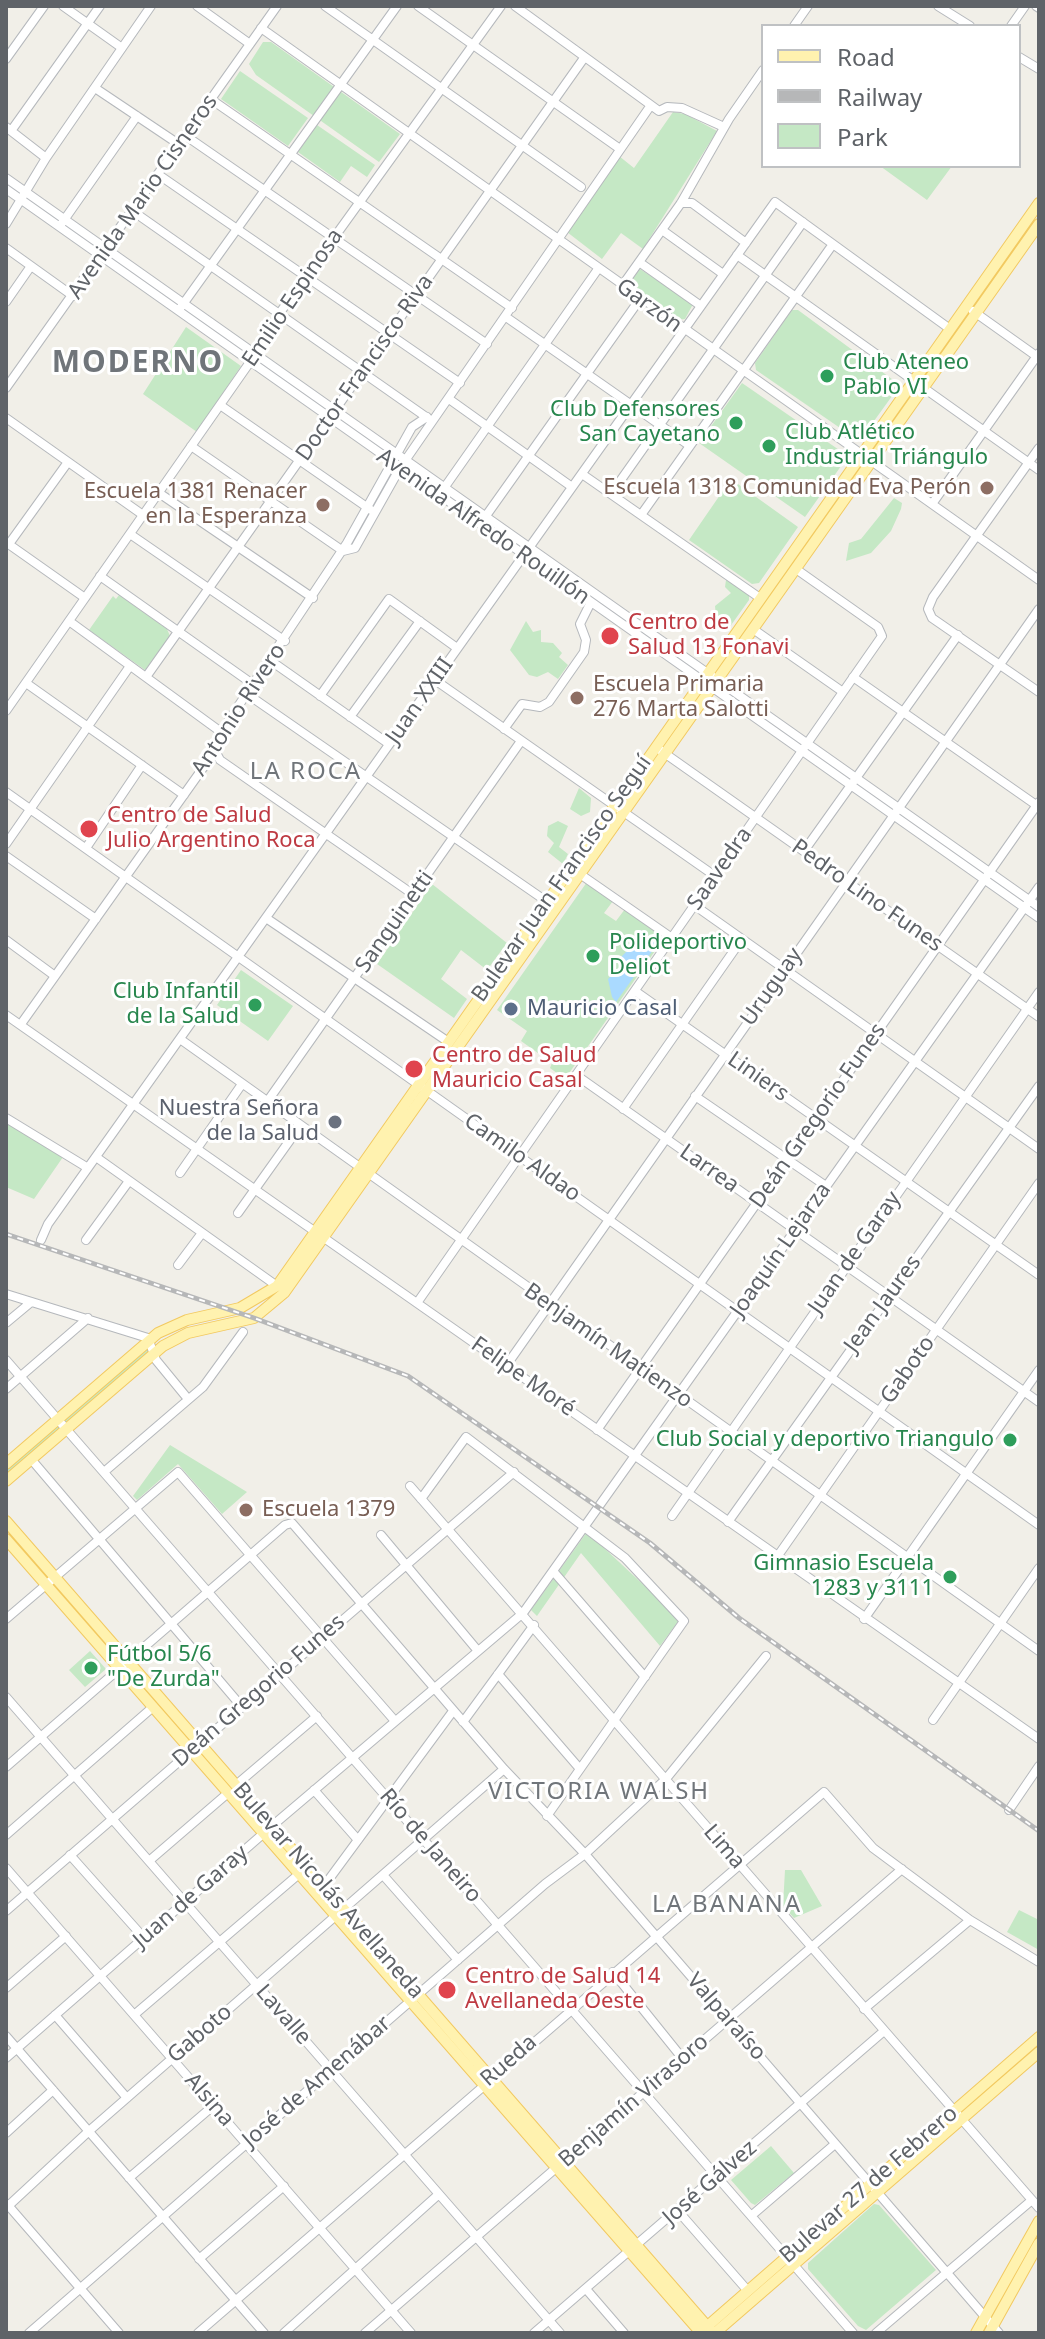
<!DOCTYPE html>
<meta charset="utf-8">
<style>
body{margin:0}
#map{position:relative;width:1045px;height:2339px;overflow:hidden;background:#f1efe8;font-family:"Noto Sans",sans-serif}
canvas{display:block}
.frame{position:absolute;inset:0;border:8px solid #5f6368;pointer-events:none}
.legend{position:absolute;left:761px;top:24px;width:260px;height:144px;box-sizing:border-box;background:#fff;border:2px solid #bfc1c3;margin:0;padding:10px 14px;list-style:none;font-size:24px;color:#5f6368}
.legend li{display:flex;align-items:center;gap:16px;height:40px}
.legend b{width:40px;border:2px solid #bfc1c3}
</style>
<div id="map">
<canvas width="1045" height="2339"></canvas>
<div class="frame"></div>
<ul class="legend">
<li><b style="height:10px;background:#fff2af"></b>Road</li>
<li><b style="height:10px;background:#b6b7b8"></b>Railway</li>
<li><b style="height:22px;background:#c5e8c5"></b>Park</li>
</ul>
</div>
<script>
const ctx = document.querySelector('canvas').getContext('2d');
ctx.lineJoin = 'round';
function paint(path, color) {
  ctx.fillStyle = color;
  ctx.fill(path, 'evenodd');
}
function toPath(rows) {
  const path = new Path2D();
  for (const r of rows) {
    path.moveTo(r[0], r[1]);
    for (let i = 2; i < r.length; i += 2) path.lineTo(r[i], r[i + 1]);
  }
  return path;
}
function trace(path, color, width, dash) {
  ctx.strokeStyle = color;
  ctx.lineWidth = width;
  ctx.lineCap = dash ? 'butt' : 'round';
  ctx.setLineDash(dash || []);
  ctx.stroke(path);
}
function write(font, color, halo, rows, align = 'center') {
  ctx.font = font + ' "Noto Sans",sans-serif';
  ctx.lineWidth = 6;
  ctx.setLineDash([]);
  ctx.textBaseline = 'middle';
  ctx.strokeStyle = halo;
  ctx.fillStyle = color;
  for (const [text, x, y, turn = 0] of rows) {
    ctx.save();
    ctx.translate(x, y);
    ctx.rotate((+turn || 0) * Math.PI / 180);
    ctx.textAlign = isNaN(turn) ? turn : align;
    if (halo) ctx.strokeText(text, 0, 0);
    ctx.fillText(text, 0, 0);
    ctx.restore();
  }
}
const green = toPath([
 [263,42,271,42,400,134,379,162,256,75,249,64],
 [240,71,308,118,288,146,221,99],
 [673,112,685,114,717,131,643,249,621,233,602,259,567,232,619,156,634,168],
 [317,125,375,165,367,177,351,166,340,182,298,152],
 [880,166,952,166,927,200],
 [640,269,693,304,685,319,677,320,629,284],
 [792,310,798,310,900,385,861,439,856,439,756,370,755,363],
 [186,327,241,366,197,432,143,394],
 [742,383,845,454,846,459,805,517,699,443],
 [731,479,798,527,759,583,752,584,689,540],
 [894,498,902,503,901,509,891,531,871,553,846,561,849,543,861,539],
 [726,580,749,594,749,600,729,628,716,616,715,606,731,593,725,587],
 [119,595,167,629,170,636,145,670,89,630,113,596,116,599],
 [526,621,533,632,541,630,541,642,553,643,562,653,559,657,568,665,558,679,548,672,537,677,529,675,510,650],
 [579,788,591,798,590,812,581,816,570,809],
 [558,821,568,826,559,847,568,854,563,864,548,852,554,843,547,836,548,826],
 [587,882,613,901,604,913,616,921,625,909,662,935,662,941,565,1079,550,1068,552,1063,521,1041,527,1031,497,1010],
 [432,884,507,943,487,970,461,950,441,979,467,999,454,1018,377,964],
 [241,970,293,1006,268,1041,217,1005],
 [6,1123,63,1157,34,1199,6,1187],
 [150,1339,154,1353,6,1481,6,1464],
 [170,1445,247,1492,222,1514,178,1464,137,1500,133,1496],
 [587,1532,680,1619,660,1646,581,1553,537,1616,531,1610],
 [90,1651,106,1669,85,1687,69,1670],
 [785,1870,801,1870,822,1906,794,1918,783,1906],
 [1019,1910,1039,1920,1039,1950,1007,1932],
 [771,2146,794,2173,755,2205,751,2203,731,2180],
 [874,2204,879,2205,936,2270,866,2330,858,2326,808,2269,808,2263]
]);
const water = toPath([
 [640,930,658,943,616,1002,612,997,608,979,620,967,622,956,632,946,637,947,639,943,634,939]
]);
const minor = toPath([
 [63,6,122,48],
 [197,6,250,44],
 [325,6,581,187],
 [418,6,620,149],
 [515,6,659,111,667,107,682,108,724,127],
 [938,6,970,26],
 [1036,6,1039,8],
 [794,26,808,6],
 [1011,26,1025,6],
 [261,28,1039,580],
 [1019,57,1039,69],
 [6,59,44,6],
 [95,88,180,145],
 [212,100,512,308],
 [6,127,46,158],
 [11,131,100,6],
 [186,136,487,344],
 [159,175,460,383],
 [6,178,1039,907],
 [6,189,1039,918],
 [681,203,692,203,746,243],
 [134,212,429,419],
 [62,223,137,116],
 [6,224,46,158,151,6],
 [662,230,723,274],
 [6,248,73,296],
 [737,255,1039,470],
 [639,262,701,306],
 [622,286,681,203,729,119,763,70],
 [6,302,31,266],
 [181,307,397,6],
 [973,311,1039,358],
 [506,317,690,446],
 [6,388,277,6],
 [449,399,572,487],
 [220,405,371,510],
 [6,418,143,515],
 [191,446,343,551],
 [1039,448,933,597,928,609,932,618,1039,692],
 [582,474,760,598],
 [442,491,598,269],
 [159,493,313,598],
 [611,494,803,222],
 [932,504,1039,353],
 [641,515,833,244],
 [483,520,640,299],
 [130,534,285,641],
 [7,543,85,598],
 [9,544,68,462],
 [343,551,355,548,400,468,651,105],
 [100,576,254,685],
 [69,621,221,732],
 [753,629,843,692],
 [271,661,389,744],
 [146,677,584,58],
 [853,677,1039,807],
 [435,680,715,876],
 [26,683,184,795],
 [247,694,546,901],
 [320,696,389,599,457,648],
 [6,711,250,362,279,314,501,6],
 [350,717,420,621],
 [504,729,522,704,540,707,549,702,584,652,586,640,580,624,591,602],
 [660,750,1039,1017],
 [215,751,220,760,414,895],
 [6,792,1039,1525],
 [6,844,130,666],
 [86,848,142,765],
 [804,851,958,635],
 [6,856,96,919],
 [577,872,672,938],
 [694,905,1039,1149],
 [266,918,447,1041],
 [6,940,55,976],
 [635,991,1039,1275],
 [6,1015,1039,1739],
 [21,1024,215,751,221,732,347,543,412,427,427,417],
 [180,1039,1039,1651],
 [576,1075,1039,1402],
 [695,1096,826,1186],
 [267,1102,521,741],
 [623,1109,742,939],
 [6,1118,88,1168],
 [96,1157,277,1286],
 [180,1173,242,1084],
 [238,1213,300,1126],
 [41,1240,48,1224,775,202,950,329],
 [86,1240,129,1181],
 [178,1265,202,1233],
 [6,1294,148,1338,156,1360,188,1399],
 [417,1303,882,636,878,627,796,569],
 [6,1323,30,1303],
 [6,1360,853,2333],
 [506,1366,1039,609],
 [6,1389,88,1318],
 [597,1430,1039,802],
 [31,1459,242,1707],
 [104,1472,203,1387,243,1332],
 [410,1486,1039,2208],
 [421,1499,466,1437,625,1558,684,1621,547,1816],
 [672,1516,1039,992],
 [728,1522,1039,1086],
 [381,1535,478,1651],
 [777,1557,1039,1183],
 [553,1571,645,1677],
 [6,1619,178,1472,395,1721],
 [864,1619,1039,1370],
 [498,1674,580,1769],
 [6,1697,560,2333],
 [933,1720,1039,1568],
 [463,1722,534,1625],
 [6,1767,285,1525,292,1523,504,1769,585,1854,999,2333],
 [236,1785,317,1716],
 [314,1790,358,1840],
 [1009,1810,1039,1766],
 [6,1835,153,1707],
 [70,1855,144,1938],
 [149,1861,228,1793],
 [6,1868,411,2333],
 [383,1875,458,1960],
 [324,1886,453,1711],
 [6,1911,514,1472],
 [613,1972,683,2059],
 [6,1988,66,1936],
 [864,2009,970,1920],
 [55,2015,127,2098],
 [134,2015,299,1874],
 [6,2036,264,2333],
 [6,2058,272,1826,523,1613,1039,887],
 [6,2133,53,2090],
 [129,2178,213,2106],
 [7,2204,119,2333],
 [6,2208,89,2131,504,1769],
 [678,2211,748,2291],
 [751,2216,835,2144],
 [199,2259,284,2186],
 [586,2289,624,2333],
 [29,2333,545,1884,585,1854,665,1780,766,1656],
 [198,2333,824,1792,873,1848,970,1920,1039,1962],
 [284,2333,439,2194],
 [365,2333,902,1869],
 [534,2333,884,2031],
 [876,2333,1032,2200]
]);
const major = toPath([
 [6,1464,158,1333,187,1320,240,1308,277,1286,1039,203],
 [6,1481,163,1346,188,1333,254,1318,284,1293,1039,224],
 [6,1521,713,2333],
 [6,1539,701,2333],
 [703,2330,1039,2037],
 [715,2333,1039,2052],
 [976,2333,1039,2221],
 [989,2333,1039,2243]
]);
const rail = toPath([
 [6,1234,254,1318,408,1376,650,1543,739,1618,1039,1831]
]);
const markers = [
 [827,376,8,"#2e9e5b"],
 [736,423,8,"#2e9e5b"],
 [769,446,8,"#2e9e5b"],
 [987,488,8,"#8d6e63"],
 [323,505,8,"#8d6e63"],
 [610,636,10,"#e0444e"],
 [577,698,8,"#8d6e63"],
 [89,829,10,"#e0444e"],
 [593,956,8,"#2e9e5b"],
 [255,1005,8,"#2e9e5b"],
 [511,1009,8,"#5c6f8a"],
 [414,1069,10,"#e0444e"],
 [335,1122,8,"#6b7280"],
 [1010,1440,8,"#2e9e5b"],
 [246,1510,8,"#8d6e63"],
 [950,1577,8,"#2e9e5b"],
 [91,1668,8,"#2e9e5b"],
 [447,1990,10,"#e0444e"]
];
const streetNames = [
 ["Avenida Mario Cisneros",143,197,-55],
 ["Emilio Espinosa",293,298,-56],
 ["Garzón",649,306,36],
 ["Doctor Francisco Riva",365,368,-55],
 ["Avenida Alfredo Rouillón",483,527,35],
 ["Juan XXIII",420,701,-55],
 ["Antonio Rivero",239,710,-57],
 ["Saavedra",720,869,-55],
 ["Bulevar Juan Francisco Seguí",562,879,-55],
 ["Pedro Lino Funes",867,896,35],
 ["Sanguinetti",395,922,-55],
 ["Uruguay",772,987,-55],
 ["Liniers",758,1077,35],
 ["Deán Gregorio Funes",818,1116,-55],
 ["Camilo Aldao",522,1158,35],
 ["Larrea",709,1169,35],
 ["Joaquín Lejarza",781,1250,-55],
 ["Juan de Garay",855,1253,-55],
 ["Jean Jaures",883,1304,-54],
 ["Benjamín Matienzo",608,1346,35],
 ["Gaboto",908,1370,-55],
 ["Felipe Moré",523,1377,35],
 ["Deán Gregorio Funes",259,1691,-41],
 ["Río de Janeiro",430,1846,49],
 ["Lima",724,1847,49],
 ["Bulevar Nicolás Avellaneda",328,1891,49],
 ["Juan de Garay",191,1897,-41],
 ["Lavalle",283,2015,49],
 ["Valparaíso",726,2017,49],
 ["Gaboto",200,2034,-41],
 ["Rueda",509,2061,-41],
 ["José de Amenábar",317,2082,-41],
 ["Alsina",209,2100,49],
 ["Benjamín Virasoro",634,2101,-41],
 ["José Gálvez",710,2183,-41],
 ["Bulevar 27 de Febrero",869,2185,-41]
];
const leisureNames = [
 ["Club Ateneo",843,363],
 ["Pablo VI",843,388],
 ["Club Defensores",720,410,"right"],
 ["San Cayetano",720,435,"right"],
 ["Club Atlético",785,433],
 ["Industrial Triángulo",785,458],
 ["Polideportivo",609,943],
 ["Deliot",609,968],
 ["Club Infantil",239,992,"right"],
 ["de la Salud",239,1017,"right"],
 ["Club Social y deportivo Triangulo",994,1440,"right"],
 ["Gimnasio Escuela",934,1564,"right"],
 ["1283 y 3111",934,1589,"right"],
 ["Fútbol 5/6",107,1655],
 ["\"De Zurda\"",107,1680]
];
const educationNames = [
 ["Escuela 1318 Comunidad Eva Perón",971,488],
 ["Escuela 1381 Renacer",307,492],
 ["en la Esperanza",307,517],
 ["Escuela Primaria",593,685,"left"],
 ["276 Marta Salotti",593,710,"left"],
 ["Escuela 1379",262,1510,"left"]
];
const healthNames = [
 ["Centro de",628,623],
 ["Salud 13 Fonavi",628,648],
 ["Centro de Salud",107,816],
 ["Julio Argentino Roca",107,841],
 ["Centro de Salud",432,1056],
 ["Mauricio Casal",432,1081],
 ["Centro de Salud 14",465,1977],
 ["Avellaneda Oeste",465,2002]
];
const serviceNames = [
 ["Mauricio Casal",527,1009]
];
const worshipNames = [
 ["Nuestra Señora",319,1109],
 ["de la Salud",319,1134]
];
const neighbourhoodNames = [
 ["LA ROCA",306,772],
 ["VICTORIA WALSH",599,1792],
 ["LA BANANA",727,1905]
];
const districtNames = [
 ["MODERNO",138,363]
];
paint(green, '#c5e8c5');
paint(water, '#aadaff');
trace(minor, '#b5b8bc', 10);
trace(major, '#f2c960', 12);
trace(minor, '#fff', 8);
trace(major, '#fff2af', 10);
trace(rail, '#b6b7b8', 5);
trace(rail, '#fff', 2, [6]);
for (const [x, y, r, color] of markers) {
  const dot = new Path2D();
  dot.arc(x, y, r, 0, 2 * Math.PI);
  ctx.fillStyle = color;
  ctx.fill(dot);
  trace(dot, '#fff', 3);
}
write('22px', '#5f6368', '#fff', streetNames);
write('22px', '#27864d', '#fff', leisureNames, 'left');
write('22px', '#785e54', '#fff', educationNames, 'right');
write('22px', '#be3a42', '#fff', healthNames, 'left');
write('22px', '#4e5e75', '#fff', serviceNames, 'left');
write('22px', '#5b616d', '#fff', worshipNames, 'right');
ctx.letterSpacing = '2px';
write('24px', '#70757a', '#fff', neighbourhoodNames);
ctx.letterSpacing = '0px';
ctx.letterSpacing = '2px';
write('bold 30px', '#70757a', '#fff', districtNames);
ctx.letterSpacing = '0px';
</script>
